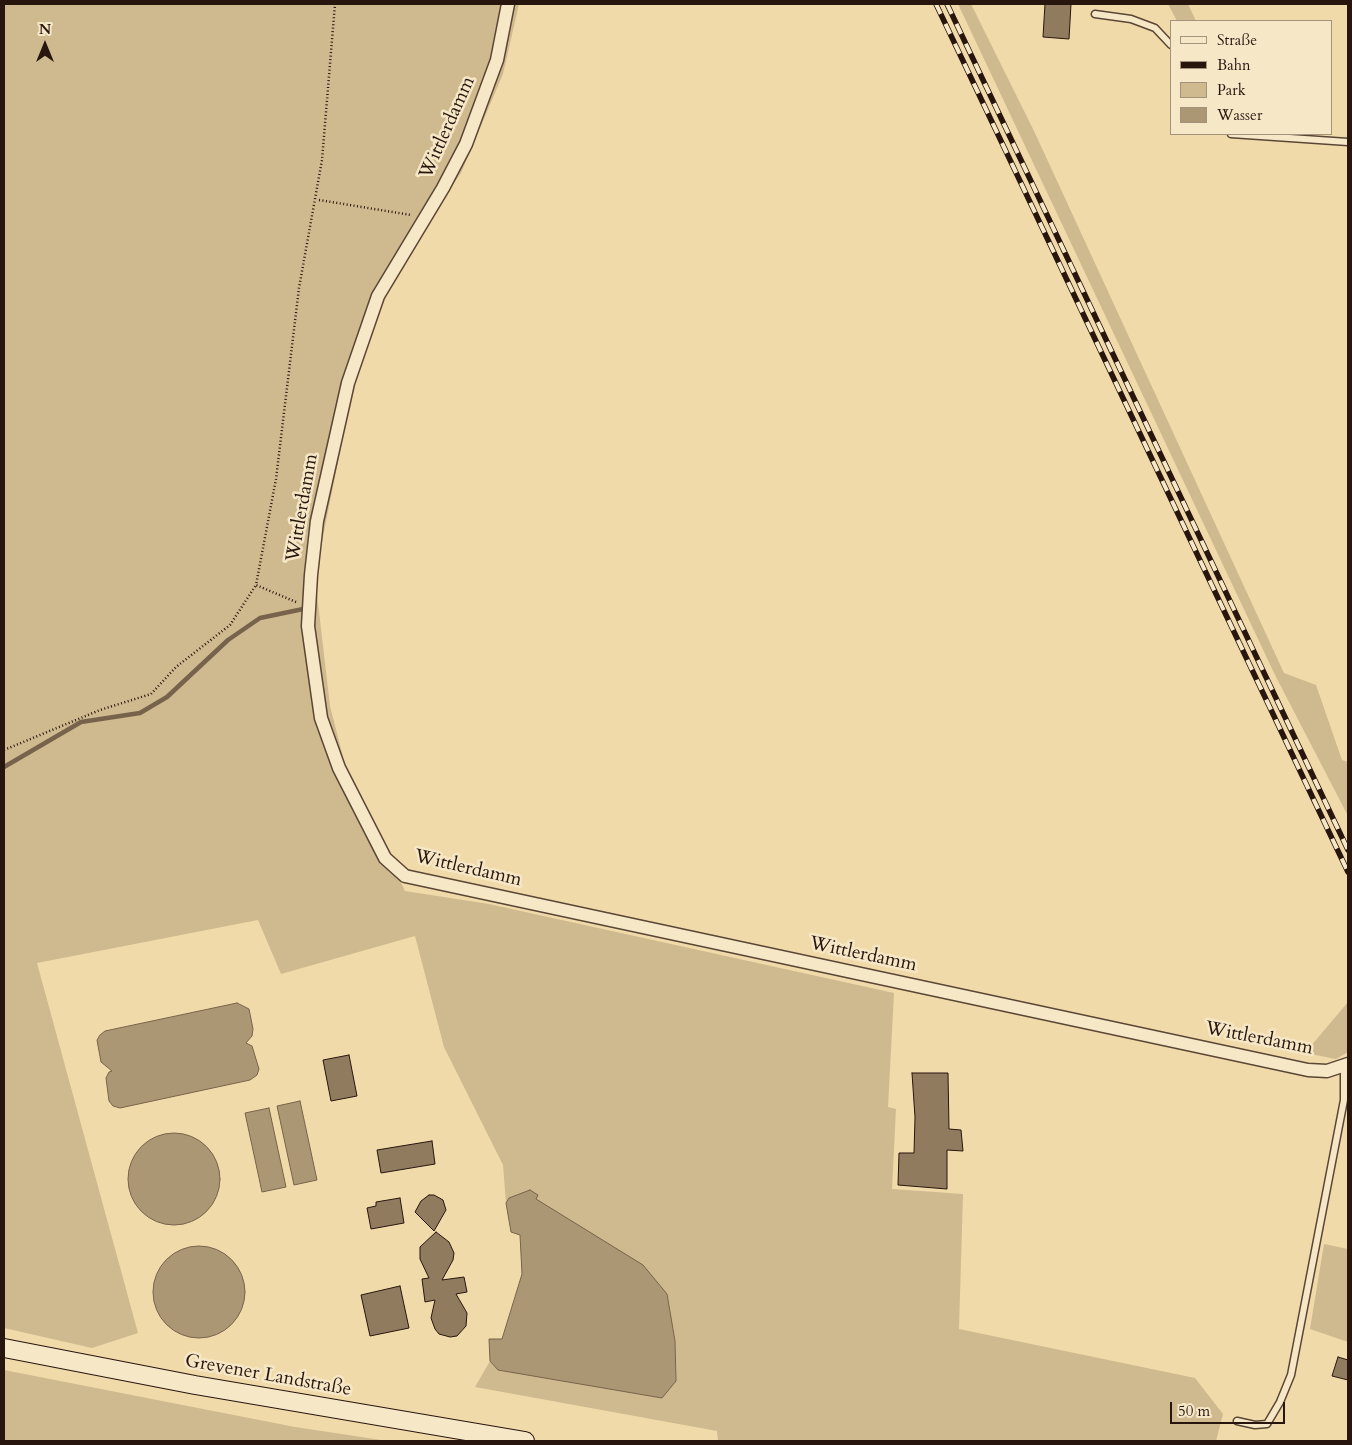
<!DOCTYPE html>
<meta charset="utf-8">
<style>
body{margin:0}
#map{position:relative;width:1352px;height:1445px;overflow:hidden;background:#f1daa9;font-family:Cardo,serif}
canvas{display:block}
.frame{position:absolute;inset:0;border:5px solid #27150e;pointer-events:none}
.legend{position:absolute;left:1170px;top:20px;width:162px;height:115px;box-sizing:border-box;background:#f6e7c7;border:1px solid #a3937d;margin:0;padding:6px 9px;list-style:none;font-size:15px;color:#27150e}
.legend li{display:flex;align-items:center;gap:10px;height:25px}
.legend b{width:25px;border:1px solid #a3937d}
.north{position:absolute;left:20px;top:20px;width:50px;height:50px;-webkit-text-stroke:4px #f6e7c7;paint-order:stroke;rotate:0deg;font-size:14px;font-weight:700;line-height:20px;text-align:center;color:#27150e}
.north::after{content:'';display:block;margin:auto;width:18px;height:22px;background:#27150e;clip-path:polygon(50% 0,100% 100%,50% 72%,0 100%)}
.scale{position:absolute;left:1170px;top:1402px;width:115px;height:22px;box-sizing:border-box;border:2px solid #27150e;border-top:0;padding-left:6px;font-size:15px;line-height:18px;white-space:nowrap;color:#27150e;-webkit-text-stroke:4px #f6e7c7;paint-order:stroke}
</style>
<div id="map">
<canvas width="1352" height="1445"></canvas>
<div class="frame"></div>
<ul class="legend">
<li><b style="height:6px;background:#f6e7c7"></b>Straße</li>
<li><b style="height:6px;background:#27150e"></b>Bahn</li>
<li><b style="height:14px;background:#cfb98f"></b>Park</li>
<li><b style="height:14px;background:#ac9774"></b>Wasser</li>
</ul>
<div class="north">N</div>
<div class="scale">50 m</div>
</div>
<script>
const ctx = document.querySelector('canvas').getContext('2d');
ctx.lineJoin = 'round';
function paint(path, color) {
  ctx.fillStyle = color;
  ctx.fill(path, 'evenodd');
}
function toPath(rows) {
  const path = new Path2D();
  for (const r of rows) {
    if (r.length === 3) {
      path.moveTo(r[0] + r[2], r[1]);
      path.arc(r[0], r[1], r[2], 0, 2 * Math.PI);
      continue;
    }
    path.moveTo(r[0], r[1]);
    for (let i = 2; i < r.length; i += 2) path.lineTo(r[i], r[i + 1]);
  }
  return path;
}
function trace(path, color, width, dash) {
  ctx.strokeStyle = color;
  ctx.lineWidth = width;
  ctx.lineCap = dash ? 'butt' : 'round';
  ctx.setLineDash(dash || []);
  ctx.stroke(path);
}
function write(font, color, halo, rows, align = 'center') {
  ctx.font = font + ' Cardo,serif';
  ctx.lineWidth = 5;
  ctx.setLineDash([]);
  ctx.textBaseline = 'middle';
  ctx.strokeStyle = halo;
  ctx.fillStyle = color;
  for (const [text, x, y, turn = 0] of rows) {
    ctx.save();
    ctx.translate(x, y);
    ctx.rotate((+turn || 0) * Math.PI / 180);
    ctx.textAlign = isNaN(turn) ? turn : align;
    if (halo) ctx.strokeText(text, 0, 0);
    ctx.fillText(text, 0, 0);
    ctx.restore();
  }
}
const green = toPath([
 [4,4,519,4,503,74,461,173,401,259,356,371,315,577,330,706,347,772,405,891,489,904,894,993,888,1107,896,1109,892,1189,963,1194,959,1329,1195,1378,1223,1414,1216,1441,718,1441,717,1431,475,1387,490,1361,498,1370,676,1381,675,1341,667,1294,565,1217,535,1199,509,1198,506,1203,503,1165,444,1047,415,936,281,974,258,920,37,963,138,1333,92,1348,4,1328],
 [958,4,971,4,1034,131,1284,673,1316,685,1342,760,1348,762,1348,816,1275,675],
 [1168,4,1188,4,1196,21,1177,21],
 [1348,1002,1348,1052,1336,1059,1305,1053],
 [1324,1244,1348,1249,1348,1342,1310,1329],
 [4,1370,295,1427,388,1441,4,1441]
]);
const water = toPath([
 [237,1003,249,1009,253,1029,252,1036,246,1043,252,1046,259,1069,257,1075,250,1080,120,1108,113,1106,109,1101,106,1078,109,1072,112,1071,101,1062,97,1040,100,1035,105,1031,237,1003],
 [300,1101,317,1180,294,1185,277,1106,300,1101],
 [269,1108,286,1187,262,1192,245,1113,269,1108],
 [174,1179,46],
 [530,1190,538,1195,536,1199,643,1265,667,1294,675,1341,676,1381,662,1398,498,1370,490,1361,489,1339,502,1339,522,1274,520,1235,511,1232,506,1203,509,1198,530,1190],
 [199,1292,46]
]);
const stream = toPath([
 [4,767,81,722,140,713,167,697,228,640,260,618,308,608]
]);
const building = toPath([
 [1045,4,1071,4,1069,39,1043,37,1045,4],
 [349,1055,357,1096,331,1101,323,1060,349,1055],
 [912,1073,948,1073,949,1129,961,1130,963,1151,947,1150,947,1189,898,1185,899,1153,914,1153,915,1117,912,1073],
 [432,1141,435,1164,381,1173,377,1150,432,1141],
 [429,1195,434,1195,443,1200,446,1210,434,1231,415,1212,421,1201,429,1195],
 [400,1198,404,1223,371,1229,367,1208,376,1206,376,1202,400,1198],
 [436,1232,449,1242,454,1253,453,1260,442,1280,464,1277,467,1292,456,1294,467,1313,466,1326,457,1336,450,1337,439,1334,435,1329,431,1318,435,1300,425,1302,422,1279,429,1278,420,1259,420,1247,436,1232],
 [400,1286,409,1328,370,1336,361,1295,400,1286],
 [1338,1357,1348,1360,1348,1380,1332,1376,1338,1357]
]);
const path = toPath([
 [319,200,411,215],
 [296,602,256,585,276,479,299,288,322,160,335,4],
 [4,750,100,710,151,694,176,667,230,625,256,585]
]);
const lane = toPath([
 [1095,14,1131,19,1155,28,1171,45],
 [1231,134,1348,142],
 [1237,1421,1255,1425,1267,1424,1280,1402,1291,1375,1344,1100,1344,1066]
]);
const street = toPath([
 [508,4,497,60,466,144,443,188,378,296,348,383,317,521,311,575,308,626,321,718,339,768,385,858,405,876,1308,1070,1327,1071,1348,1064]
]);
const secondary = toPath([
 [4,1348,195,1385,525,1441]
]);
const rail = toPath([
 [936,4,1348,872],
 [947,4,1348,850]
]);
const streetNames = [
 ["Wittlerdamm",448,128,-66],
 ["Wittlerdamm",303,508,-80],
 ["Wittlerdamm",468,869,13],
 ["Wittlerdamm",863,955,12],
 ["Wittlerdamm",1259,1039,11],
 ["Grevener Landstraße",268,1376,10]
];
paint(green, '#cfb98f');
paint(water, '#ac9774');
trace(water, '#77634b', 1);
trace(stream, '#77634b', 4.5);
paint(building, '#907b5f');
trace(building, '#27150e', 1);
trace(lane, '#5a4635', 9);
trace(street, '#5a4635', 15);
trace(secondary, '#27150e', 20);
trace(path, '#27150e', 2.5, [1, 2.5]);
trace(lane, '#f6e7c7', 6);
trace(street, '#f6e7c7', 12);
trace(secondary, '#f6e7c7', 18);
trace(rail, '#27150e', 5.5);
trace(rail, '#f6e7c7', 4, [11]);
write('19px', '#27150e', '#f6e7c7', streetNames);
</script>
